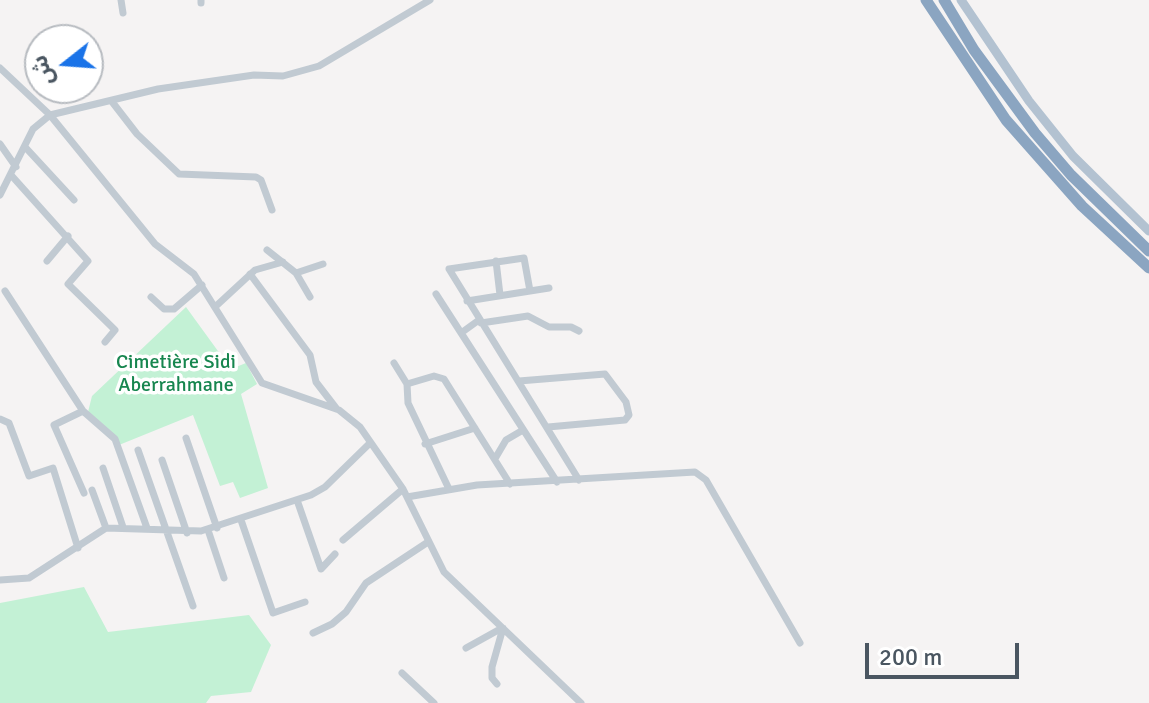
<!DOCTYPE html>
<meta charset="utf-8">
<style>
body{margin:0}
#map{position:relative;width:1149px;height:703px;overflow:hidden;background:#f5f3f3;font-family:Signika,"Noto Sans Arabic",sans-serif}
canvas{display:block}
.north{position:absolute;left:24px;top:24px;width:80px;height:80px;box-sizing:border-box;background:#fff;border:2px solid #b7bbc0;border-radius:50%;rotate:253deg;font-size:22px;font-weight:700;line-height:32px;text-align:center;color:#4a5661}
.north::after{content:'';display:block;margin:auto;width:28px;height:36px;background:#1a73e8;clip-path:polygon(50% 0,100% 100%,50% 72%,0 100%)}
.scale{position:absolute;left:865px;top:643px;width:154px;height:36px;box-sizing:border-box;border:4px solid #4a5661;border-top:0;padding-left:10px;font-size:24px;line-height:28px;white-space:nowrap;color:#4a5661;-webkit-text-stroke:6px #fff;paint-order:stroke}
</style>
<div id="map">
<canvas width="1149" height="703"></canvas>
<div class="north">ش</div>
<div class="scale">200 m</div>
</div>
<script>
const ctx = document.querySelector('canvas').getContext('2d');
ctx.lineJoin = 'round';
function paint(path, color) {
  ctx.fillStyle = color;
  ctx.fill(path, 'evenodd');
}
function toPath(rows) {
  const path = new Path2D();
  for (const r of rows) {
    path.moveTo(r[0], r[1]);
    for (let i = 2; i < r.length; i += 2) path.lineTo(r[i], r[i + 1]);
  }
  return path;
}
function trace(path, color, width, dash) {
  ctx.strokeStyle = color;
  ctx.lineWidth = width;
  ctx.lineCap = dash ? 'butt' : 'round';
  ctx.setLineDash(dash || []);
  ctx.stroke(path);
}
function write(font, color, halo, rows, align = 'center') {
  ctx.font = font + ' Signika,sans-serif';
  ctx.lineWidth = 7;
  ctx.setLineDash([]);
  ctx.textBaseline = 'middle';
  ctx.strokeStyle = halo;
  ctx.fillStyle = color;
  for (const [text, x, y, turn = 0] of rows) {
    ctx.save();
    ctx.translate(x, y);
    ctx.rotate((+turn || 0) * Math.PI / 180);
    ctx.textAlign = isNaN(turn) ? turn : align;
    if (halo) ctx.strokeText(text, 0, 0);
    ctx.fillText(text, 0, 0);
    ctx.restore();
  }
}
const green = toPath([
 [186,307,231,369,246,363,257,384,241,394,268,488,240,498,233,482,220,486,193,415,119,445,88,412,92,396],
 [84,587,108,632,249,615,271,645,251,692,211,696,206,703,0,703,0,603]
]);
const minor = toPath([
 [121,0,123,13],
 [201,0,201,3],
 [0,68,50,115,155,244,194,274,262,383,339,410,360,427,403,489,444,572,581,703],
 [113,103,137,134,179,174,256,177,261,180,272,210],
 [0,144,16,167],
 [26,148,74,200],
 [11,175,88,261,68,284,115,330,105,342],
 [0,195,33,129,50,115,158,89,254,75,283,76,319,66,430,0],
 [267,250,296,273,310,297],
 [47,261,68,236],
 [496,261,500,295],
 [296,273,323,264],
 [250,274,310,355,316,382,336,408],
 [549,288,530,291,524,258,449,269,579,480],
 [5,291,83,411,115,439,147,528],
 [436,294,557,482],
 [151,297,164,309,174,309,202,285],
 [467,301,530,291],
 [215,307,255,270,283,262],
 [481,323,528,316,549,327,571,327,579,331],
 [461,333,479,320],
 [394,363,407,384,434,376,444,379,510,484],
 [519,381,605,374,626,402,629,415,625,420,548,427],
 [407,384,408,403,449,489],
 [83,411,54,425,84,493],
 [0,419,9,423,29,476,53,468,78,548],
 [186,438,217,528],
 [425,444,475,428],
 [138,450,193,606],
 [496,457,506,440,523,430],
 [162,460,187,533],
 [103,468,123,527],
 [92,490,106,528],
 [407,497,477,485,695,472,706,480,800,643],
 [297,500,321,569,335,554],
 [241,520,273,613,305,602],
 [208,530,224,578],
 [343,540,403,489],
 [0,580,29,578,106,528,201,531,311,495,325,487,369,444],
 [313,633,332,624,346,612,366,583,428,542],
 [466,648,502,628],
 [402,673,434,703],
 [497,684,492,678,492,667,503,628]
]);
const major = toPath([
 [961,0,1029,101,1073,156,1149,231]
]);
const highway = toPath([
 [926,0,1006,120,1082,206,1149,268],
 [944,0,974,50,1035,133,1071,175,1149,251]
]);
const parkNames = [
 ["Cimetière Sidi",176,363],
 ["Aberrahmane",176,386]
];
paint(green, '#c3f1d5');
trace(minor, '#c1cad2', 7);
trace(major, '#b3c2d1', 9);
trace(highway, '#8ba5c1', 11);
write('20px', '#17864f', '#fff', parkNames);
</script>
